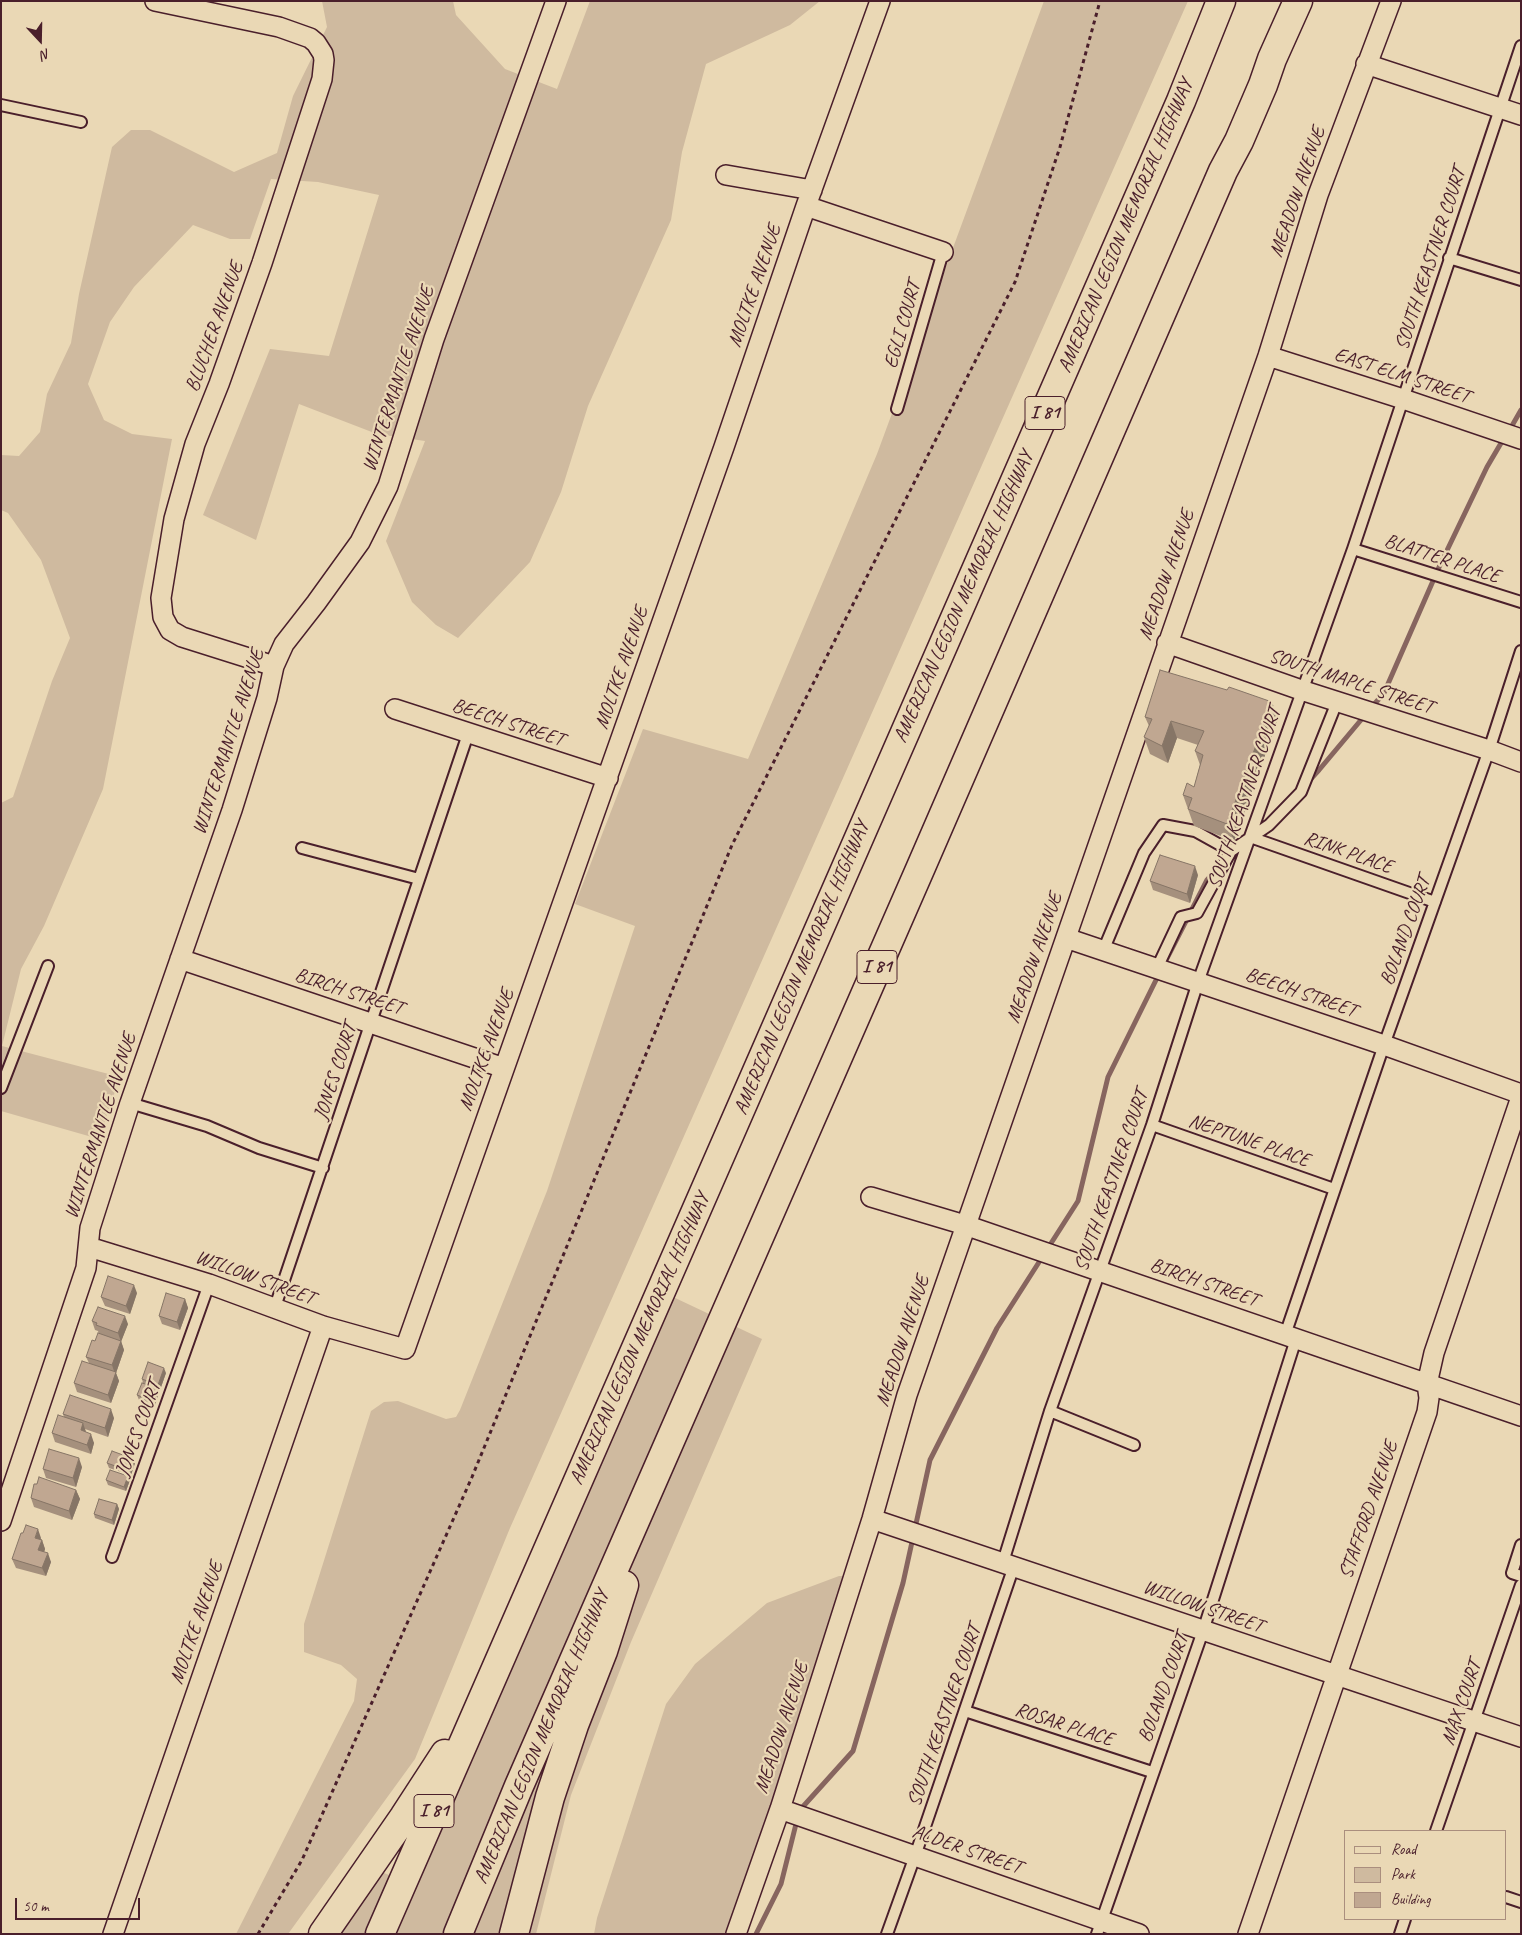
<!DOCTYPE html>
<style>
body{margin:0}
#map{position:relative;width:1522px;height:1935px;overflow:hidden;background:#ead8b5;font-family:Caveat,sans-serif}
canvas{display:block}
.frame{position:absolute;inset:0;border:2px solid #4a1f2b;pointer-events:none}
.legend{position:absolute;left:1344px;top:1830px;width:162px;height:90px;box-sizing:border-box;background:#ead8b5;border:1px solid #aa8e7e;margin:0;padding:6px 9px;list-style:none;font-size:15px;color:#4a1f2b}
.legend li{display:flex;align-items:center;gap:10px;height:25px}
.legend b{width:25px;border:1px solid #aa8e7e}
.north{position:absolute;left:15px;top:15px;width:50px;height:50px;-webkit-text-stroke:4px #ead8b5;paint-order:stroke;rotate:159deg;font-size:14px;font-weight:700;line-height:20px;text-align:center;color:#4a1f2b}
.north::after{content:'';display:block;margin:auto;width:18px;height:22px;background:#4a1f2b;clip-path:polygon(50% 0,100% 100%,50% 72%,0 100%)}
.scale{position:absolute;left:15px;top:1898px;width:125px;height:22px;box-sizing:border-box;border:2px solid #4a1f2b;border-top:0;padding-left:6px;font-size:15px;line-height:18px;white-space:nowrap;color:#4a1f2b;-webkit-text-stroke:4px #ead8b5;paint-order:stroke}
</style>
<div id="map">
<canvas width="1522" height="1935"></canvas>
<div class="frame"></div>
<ul class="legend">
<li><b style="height:6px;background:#ead8b5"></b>Road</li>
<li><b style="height:14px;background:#cfba9f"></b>Park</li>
<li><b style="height:14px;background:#c0a791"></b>Building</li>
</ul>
<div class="north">N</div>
<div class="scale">50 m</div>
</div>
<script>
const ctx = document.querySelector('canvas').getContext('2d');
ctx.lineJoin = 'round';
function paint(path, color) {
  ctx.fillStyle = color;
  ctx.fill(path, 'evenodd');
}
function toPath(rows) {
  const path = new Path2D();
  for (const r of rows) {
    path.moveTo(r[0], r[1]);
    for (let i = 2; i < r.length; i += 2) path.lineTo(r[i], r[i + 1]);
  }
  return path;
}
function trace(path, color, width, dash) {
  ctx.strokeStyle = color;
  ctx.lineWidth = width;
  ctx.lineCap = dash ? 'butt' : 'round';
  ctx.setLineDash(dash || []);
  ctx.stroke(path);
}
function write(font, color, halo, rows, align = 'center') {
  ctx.font = font + ' Caveat,sans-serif';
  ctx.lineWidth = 4.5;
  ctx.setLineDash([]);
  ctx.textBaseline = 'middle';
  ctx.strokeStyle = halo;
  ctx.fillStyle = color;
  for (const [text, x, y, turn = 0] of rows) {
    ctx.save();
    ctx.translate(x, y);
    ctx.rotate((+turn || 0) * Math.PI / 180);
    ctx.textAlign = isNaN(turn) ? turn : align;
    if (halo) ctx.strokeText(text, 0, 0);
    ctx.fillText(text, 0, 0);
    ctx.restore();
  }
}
const green = toPath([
 [322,1,453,1,456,15,505,69,557,89,590,1,820,1,790,25,706,64,682,152,671,220,588,406,561,492,530,562,458,638,436,625,412,602,386,541,425,441,377,434,299,404,256,540,203,515,270,349,329,356,379,195,318,182,271,179,250,239,230,239,193,225,134,287,110,322,88,384,104,420,132,434,172,439,103,789,44,926,21,969,2,1046,120,1077,99,1139,1,1111,1,803,13,797,52,681,70,638,41,560,8,513,1,510,1,455,19,456,40,432,47,394,71,343,79,294,112,147,131,130,150,130,234,172,277,153,293,96,327,27],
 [1044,1,1188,1,510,1528,415,1759,288,1934,236,1934,354,1701,357,1679,341,1665,304,1652,304,1624,371,1411,384,1402,398,1401,446,1419,456,1417,460,1410,547,1191,635,926,575,904,643,729,748,759,877,454],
 [671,1296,762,1339,631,1642,571,1795,536,1934,337,1934,379,1871,417,1886],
 [839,1576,861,1576,741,1934,594,1934,597,1918,666,1704,695,1664,767,1603]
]);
const stream = toPath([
 [1509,431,1521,410],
 [1371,708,1384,693,1440,565,1487,467,1504,438],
 [1308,782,1319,770,1366,714],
 [1163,966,1207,880,1217,869],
 [799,1811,853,1751,903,1583,930,1460,997,1328,1078,1201,1108,1077,1159,974],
 [756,1934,781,1884,797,1820]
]);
const path = toPath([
 [258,1934,302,1860,472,1477,732,845,1015,282,1060,147,1100,1]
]);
const lane = toPath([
 [1,105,81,122],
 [1449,258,1521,280],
 [897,409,943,252],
 [1353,549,1521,602],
 [1250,837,1435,902],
 [302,848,419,879],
 [1231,851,1269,825,1301,792,1337,702],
 [1103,951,1144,853,1163,825,1195,831,1231,851,1197,913,1181,917,1157,968],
 [1,1088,48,966],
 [130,1103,207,1126,259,1148,323,1168],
 [1152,1125,1334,1189],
 [275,1307,468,734],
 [1285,1335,1384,1045,1489,750,1521,651],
 [1050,1411,1134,1445],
 [1521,1545,1512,1573,1521,1576],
 [112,1557,209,1284],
 [1003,1562,1050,1411,1152,1125,1198,982,1353,549,1521,46],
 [965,1711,1152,1772],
 [1436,1831,1521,1585],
 [1506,1897,1521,1902],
 [887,1934,915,1856,1014,1566],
 [1097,1934,1203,1631,1296,1339],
 [1400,1934,1405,1919]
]);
const street = toPath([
 [155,1,279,27,310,38,316,43,323,54,324,60,322,79,262,263,219,384,195,444,174,519,161,598,163,617,170,630,182,637,274,666],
 [1366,64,1521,115],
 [726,175,812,190],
 [806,206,943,252],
 [1268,356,1403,399,1521,439],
 [1167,643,1301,690,1489,750,1521,762],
 [395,709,608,778],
 [1066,938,1384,1045,1521,1094],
 [180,959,504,1068],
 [871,1197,965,1225,1521,1416],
 [89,1247,209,1284,323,1326,405,1349,724,447,806,206,880,1],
 [872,1519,1521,1737],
 [1,1521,86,1268,90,1228,130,1103,232,810,267,698,274,666,284,644,316,603,360,542,388,486,434,339,556,1],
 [780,1809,1139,1934],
 [113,1934,323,1326],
 [736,1934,780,1809,872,1519,907,1395,1268,356,1318,195,1391,1],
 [1248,1934,1427,1412,1429,1398,1427,1384,1434,1353,1521,1097]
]);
const highway = toPath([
 [323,1934,404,1817,445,1754],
 [380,1934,1181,101,1221,1],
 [458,1934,519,1786,921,867,1223,171,1239,141,1263,85,1272,59,1298,1],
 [514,1934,550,1797,574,1725,603,1651,624,1585]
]);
const wall = toPath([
 [1145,717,1278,719,1234,841,1194,826,1183,795,1194,787,1200,765,1195,751,1198,745,1177,738,1168,763,1150,754,1144,737,1149,726],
 [1198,875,1190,903,1153,890,1150,881],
 [137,1293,130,1314,105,1306,101,1297],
 [185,1299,188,1308,180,1330,162,1324,159,1316],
 [92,1321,128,1324,121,1341,124,1350,116,1373,119,1381,111,1403,77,1392,74,1383,89,1363,86,1357,99,1334,98,1331,95,1330],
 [166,1373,160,1390,158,1389,159,1392,155,1405,139,1400,137,1395,143,1383,142,1379],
 [63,1414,114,1418,108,1437,85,1429,86,1432,94,1443,91,1454,55,1442,52,1433,64,1417],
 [134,1459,135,1463,131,1475,109,1468,107,1463],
 [82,1467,76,1487,46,1478,43,1469],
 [106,1480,130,1480,126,1491,108,1485],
 [76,1490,80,1499,72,1520,34,1507,31,1498],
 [117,1504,119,1509,114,1525,95,1518,94,1514],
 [41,1538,41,1539,42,1540,45,1549,44,1552,51,1562,46,1576,16,1568,12,1559]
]);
const shadedWall = toPath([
 [1272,702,1278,719,1234,841,1227,824],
 [1171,721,1177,738,1168,763,1162,746],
 [1195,866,1198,875,1190,903,1187,894],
 [134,1285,137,1293,130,1314,126,1306],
 [185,1299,188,1308,180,1330,177,1322],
 [125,1316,128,1324,121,1342,118,1333],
 [121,1341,124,1350,116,1373,119,1381,111,1403,108,1395,115,1374,112,1365],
 [164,1368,166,1373,160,1390,158,1385],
 [158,1388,159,1392,155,1405,153,1401],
 [111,1409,114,1418,108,1437,105,1428],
 [83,1423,86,1432,81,1430],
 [91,1434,94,1443,91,1454,87,1445],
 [79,1458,82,1467,76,1487,73,1478],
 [134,1459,135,1463,131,1475,129,1471],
 [128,1476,130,1480,126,1491,124,1487],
 [76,1490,80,1499,72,1520,69,1511],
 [117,1504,119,1509,114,1525,112,1520],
 [38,1529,41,1538,38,1546,35,1538],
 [42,1540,45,1549,42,1559,38,1550],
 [48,1553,51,1562,46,1576,42,1568]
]);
const building = toPath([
 [1160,670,1227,690,1229,687,1272,702,1227,824,1188,809,1192,798,1183,795,1187,783,1194,787,1203,755,1195,751,1204,731,1171,721,1162,746,1144,737,1152,719,1145,717,1160,670],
 [1160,855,1195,866,1187,894,1150,881,1160,855],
 [108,1276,134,1285,126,1306,101,1297,108,1276],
 [166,1293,185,1299,177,1322,159,1316,166,1293],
 [98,1307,125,1316,118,1333,96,1325,97,1323,92,1321,98,1307],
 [98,1333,121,1341,112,1365,86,1357,92,1340,95,1341,98,1333],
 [82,1361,116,1372,108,1395,74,1383,82,1361],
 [148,1362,164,1368,158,1385,142,1379,148,1362],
 [142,1383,158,1388,153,1401,137,1395,142,1383],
 [70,1395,111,1409,105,1428,63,1414,70,1395],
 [58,1415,83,1423,81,1430,91,1434,87,1445,52,1433,58,1415],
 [49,1449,79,1458,73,1478,43,1469,49,1449],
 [112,1451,134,1459,129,1471,107,1463,112,1451],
 [110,1470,128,1476,124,1487,106,1480,110,1470],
 [39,1477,76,1490,69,1511,31,1498,34,1484,37,1484,39,1477],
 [99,1499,117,1504,112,1520,94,1514,99,1499],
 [26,1525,38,1529,35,1538,42,1540,38,1550,48,1553,42,1568,12,1559,21,1533,23,1533,26,1525]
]);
const shields = [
 [1045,413,40],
 [877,967,40],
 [434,1811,40]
];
const shieldNames = [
 ["I 81",1045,413],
 ["I 81",877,967],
 ["I 81",434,1811]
];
const streetNames = [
 ["MEADOW AVENUE",1298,192,-71],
 ["AMERICAN LEGION MEMORIAL HIGHWAY",1126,226,-67],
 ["SOUTH KEASTNER COURT",1431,259,-72],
 ["MOLTKE AVENUE",755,286,-71],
 ["EGLI COURT",903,325,-74],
 ["BLUCHER AVENUE",215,327,-70],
 ["EAST ELM STREET",1402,376,18],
 ["WINTERMANTLE AVENUE",399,379,-72],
 ["BLATTER PLACE",1442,559,18],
 ["MEADOW AVENUE",1167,575,-71],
 ["AMERICAN LEGION MEMORIAL HIGHWAY",964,597,-66],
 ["MOLTKE AVENUE",622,668,-71],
 ["SOUTH MAPLE STREET",1351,682,18],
 ["BEECH STREET",508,723,18],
 ["WINTERMANTLE AVENUE",229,742,-72],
 ["SOUTH KEASTNER COURT",1245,798,-71],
 ["RINK PLACE",1348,853,19],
 ["BOLAND COURT",1406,931,-70],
 ["MEADOW AVENUE",1035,958,-71],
 ["AMERICAN LEGION MEMORIAL HIGHWAY",802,968,-67],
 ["BIRCH STREET",349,992,18],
 ["BEECH STREET",1301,993,19],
 ["MOLTKE AVENUE",487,1050,-70],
 ["JONES COURT",336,1072,-72],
 ["WINTERMANTLE AVENUE",101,1126,-72],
 ["NEPTUNE PLACE",1249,1141,19],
 ["SOUTH KEASTNER COURT",1112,1181,-71],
 ["WILLOW STREET",255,1278,20],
 ["BIRCH STREET",1204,1283,19],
 ["AMERICAN LEGION MEMORIAL HIGHWAY",640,1339,-66],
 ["MEADOW AVENUE",903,1341,-72],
 ["JONES COURT",139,1429,-70],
 ["STAFFORD AVENUE",1369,1510,-71],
 ["WILLOW STREET",1203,1607,19],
 ["MOLTKE AVENUE",197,1623,-71],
 ["BOLAND COURT",1164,1688,-70],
 ["MAX COURT",1462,1703,-71],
 ["SOUTH KEASTNER COURT",945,1716,-71],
 ["ROSAR PLACE",1064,1725,18],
 ["MEADOW AVENUE",782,1728,-72],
 ["AMERICAN LEGION MEMORIAL HIGHWAY",542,1737,-67],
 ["ALDER STREET",967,1850,19]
];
paint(green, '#cfba9f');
trace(stream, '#87655f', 5);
trace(lane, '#4a1f2b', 14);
trace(street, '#4a1f2b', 22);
trace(highway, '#4a1f2b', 31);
trace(path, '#4a1f2b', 3, [4, 4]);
trace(lane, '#ead8b5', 10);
trace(street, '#ead8b5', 19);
trace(highway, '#ead8b5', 28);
paint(wall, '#a5907d');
paint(shadedWall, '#867566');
paint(building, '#c0a791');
trace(building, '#867566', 1);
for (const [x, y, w] of shields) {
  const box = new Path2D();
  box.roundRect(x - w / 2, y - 16.5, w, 33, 4);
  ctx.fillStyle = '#ead8b5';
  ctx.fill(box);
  trace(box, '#4a1f2b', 1);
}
write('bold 19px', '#4a1f2b', null, shieldNames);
write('20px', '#4a1f2b', '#ead8b5', streetNames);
</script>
